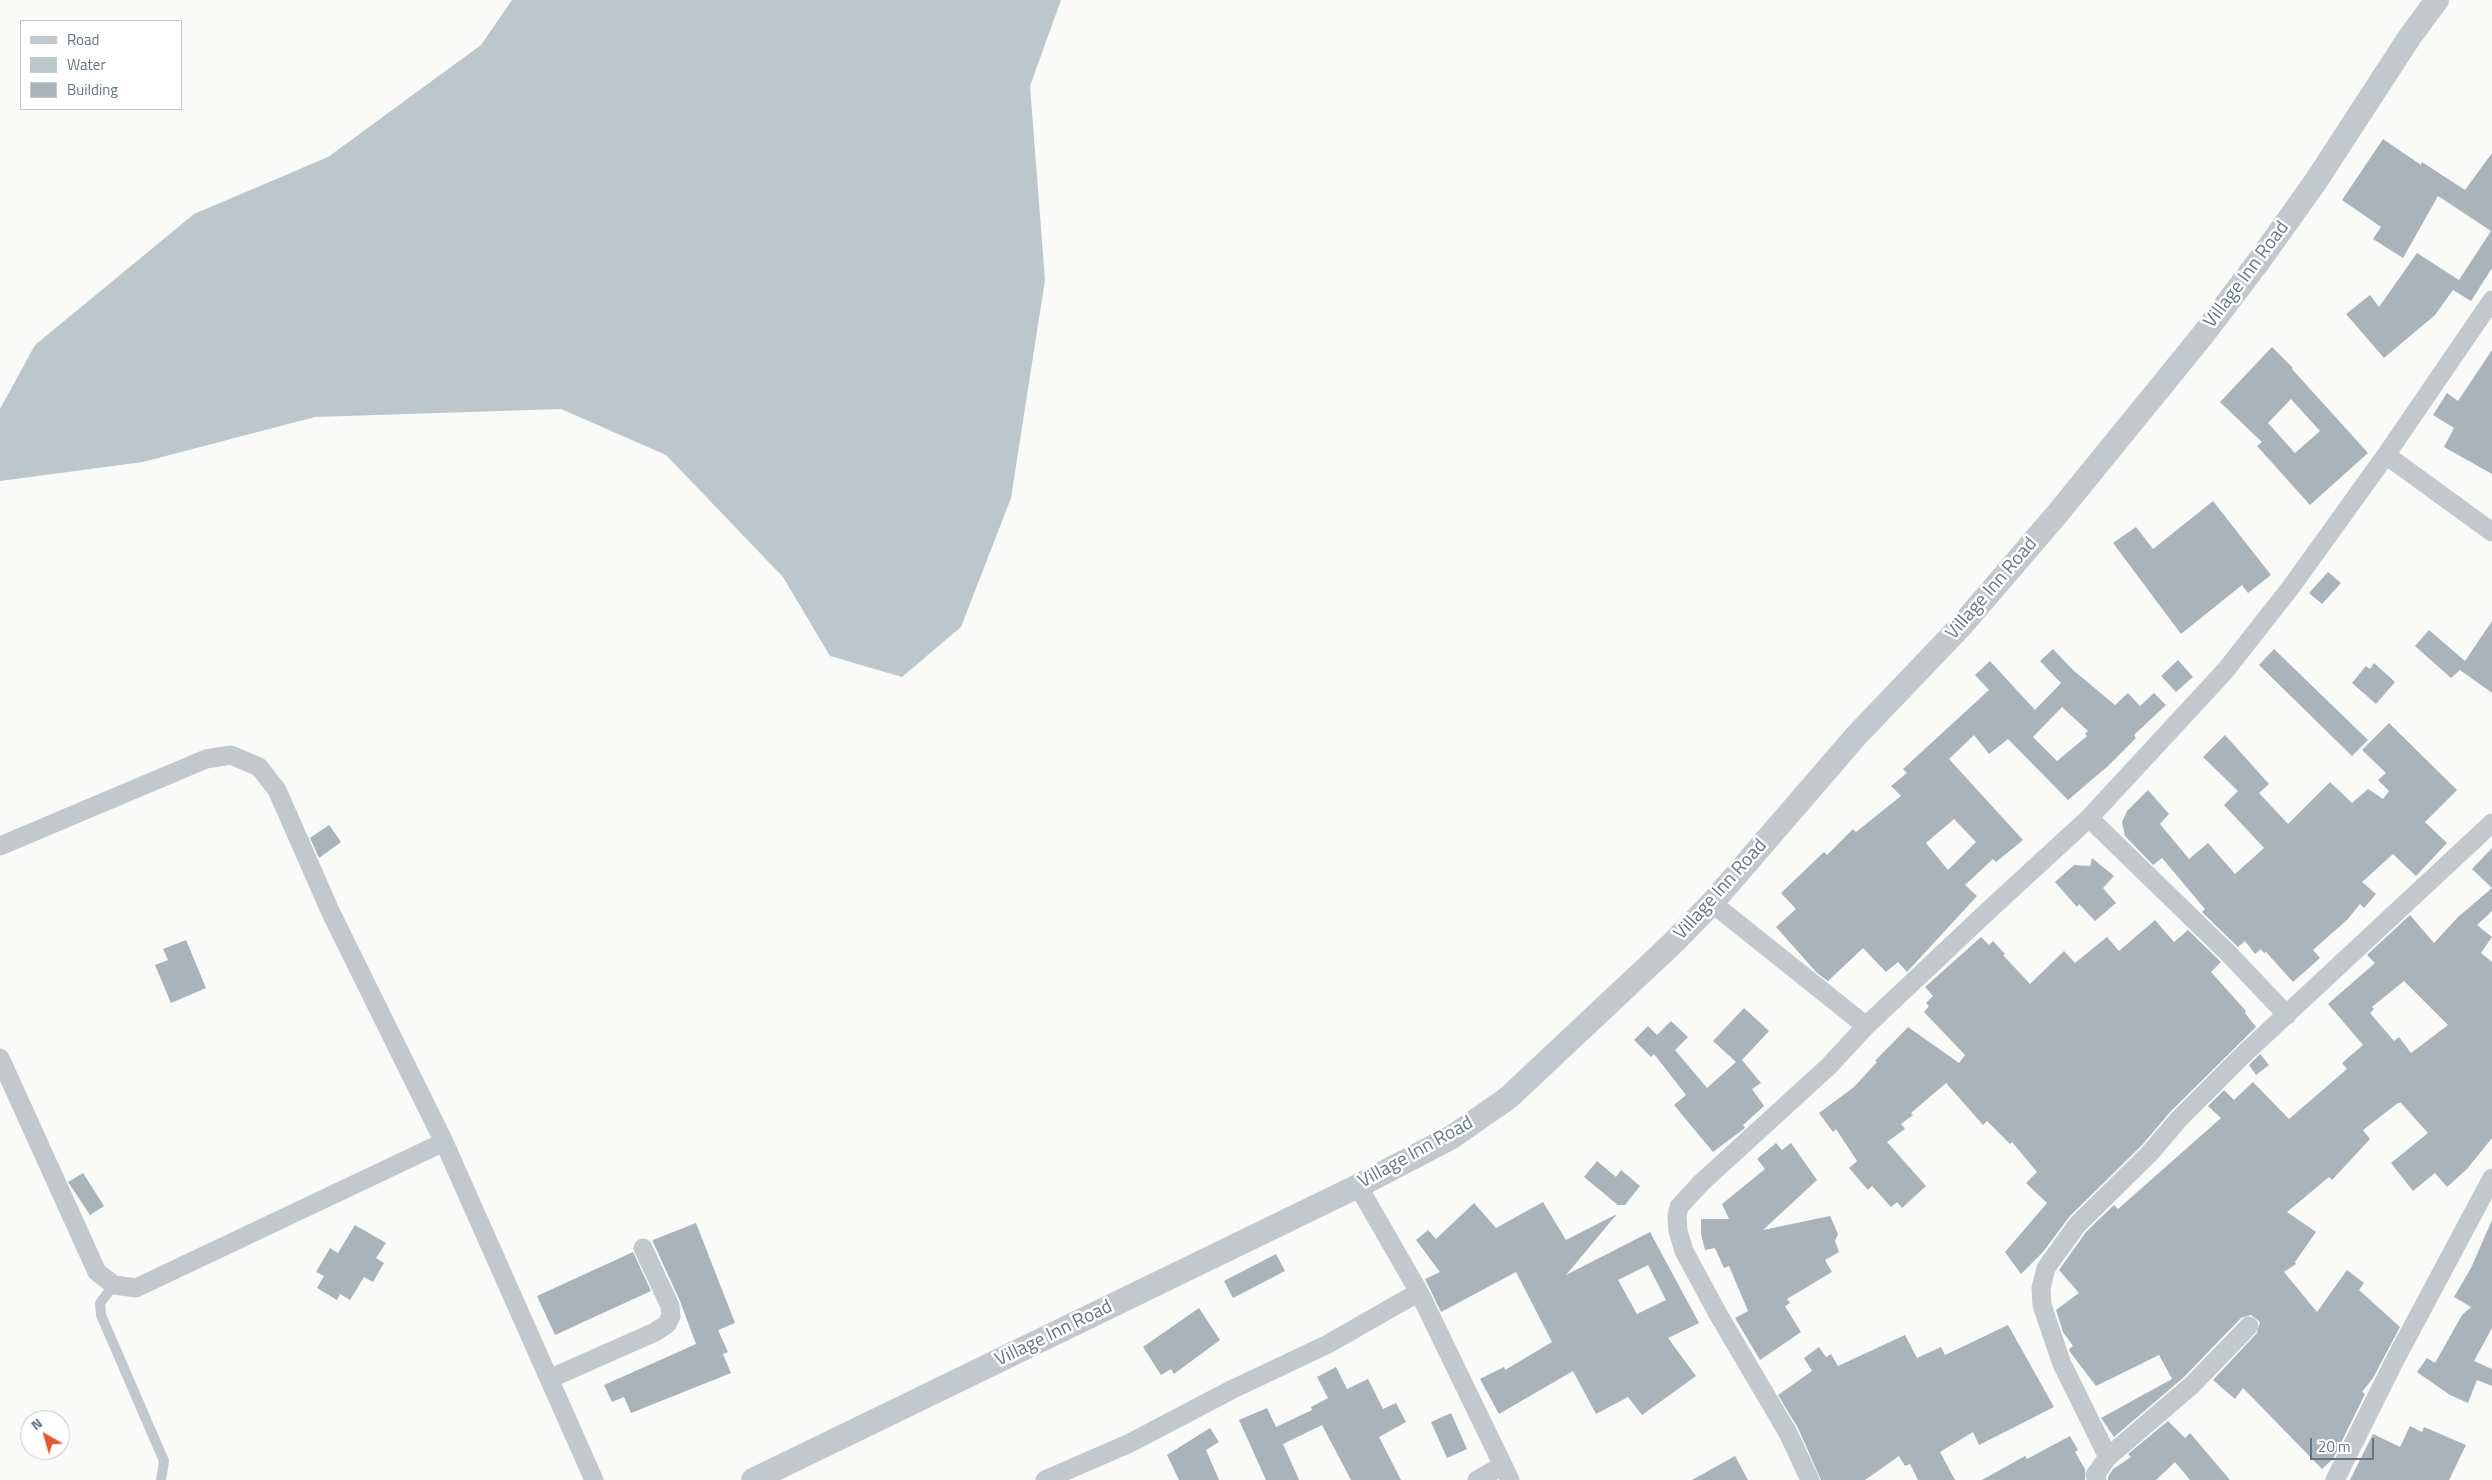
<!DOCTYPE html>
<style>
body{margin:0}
#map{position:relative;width:2492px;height:1480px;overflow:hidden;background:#fafaf8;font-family:"Titillium Web",sans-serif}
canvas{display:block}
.legend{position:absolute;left:20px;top:20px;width:162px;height:90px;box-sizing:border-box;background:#fff;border:1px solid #c1c8cd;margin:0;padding:6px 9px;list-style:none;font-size:15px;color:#657683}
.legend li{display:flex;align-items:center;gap:10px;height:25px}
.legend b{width:25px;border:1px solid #c1c8cd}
.north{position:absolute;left:20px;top:1410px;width:50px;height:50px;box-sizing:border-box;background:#fff;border:1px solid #c1c8cd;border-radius:50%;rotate:322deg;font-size:14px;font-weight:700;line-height:20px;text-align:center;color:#657683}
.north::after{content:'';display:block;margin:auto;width:18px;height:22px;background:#e4572e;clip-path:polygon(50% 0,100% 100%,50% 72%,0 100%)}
.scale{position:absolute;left:2310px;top:1438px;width:64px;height:22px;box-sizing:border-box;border:2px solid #657683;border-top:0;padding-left:6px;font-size:15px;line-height:18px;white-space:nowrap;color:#657683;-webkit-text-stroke:4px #fff;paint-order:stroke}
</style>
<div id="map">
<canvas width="2492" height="1480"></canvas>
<ul class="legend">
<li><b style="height:6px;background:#c3c8cc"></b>Road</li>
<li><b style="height:14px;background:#bbc7cb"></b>Water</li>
<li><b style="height:14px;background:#aab3b9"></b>Building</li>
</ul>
<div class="north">N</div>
<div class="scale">20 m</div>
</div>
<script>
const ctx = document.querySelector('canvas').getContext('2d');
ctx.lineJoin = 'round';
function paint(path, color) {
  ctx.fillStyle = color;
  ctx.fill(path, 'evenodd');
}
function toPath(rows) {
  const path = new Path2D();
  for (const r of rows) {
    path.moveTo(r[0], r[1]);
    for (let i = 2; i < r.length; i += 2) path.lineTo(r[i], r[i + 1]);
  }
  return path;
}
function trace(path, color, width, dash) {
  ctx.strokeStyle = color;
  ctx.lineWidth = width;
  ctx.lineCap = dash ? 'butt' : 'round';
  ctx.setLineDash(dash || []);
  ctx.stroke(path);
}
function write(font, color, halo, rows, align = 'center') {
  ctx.font = font + ' "Titillium Web",sans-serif';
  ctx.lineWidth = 5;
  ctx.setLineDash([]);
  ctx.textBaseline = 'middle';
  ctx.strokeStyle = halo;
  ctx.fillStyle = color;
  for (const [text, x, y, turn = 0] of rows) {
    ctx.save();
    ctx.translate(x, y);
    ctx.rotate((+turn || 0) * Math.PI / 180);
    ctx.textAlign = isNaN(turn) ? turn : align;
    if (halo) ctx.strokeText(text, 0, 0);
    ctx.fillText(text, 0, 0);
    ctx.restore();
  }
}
const water = toPath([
 [512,0,1061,0,1030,86,1045,280,1011,498,961,627,902,677,830,656,783,577,666,455,561,409,315,417,143,462,0,481,0,409,35,345,194,214,328,157,481,45]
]);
const building = toPath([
 [2383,139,2421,165,2422,162,2465,190,2492,153,2492,268,2471,301,2453,290,2435,315,2384,358,2346,314,2370,295,2379,307,2417,253,2459,280,2491,231,2438,196,2403,258,2373,239,2381,227,2342,200],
 [2272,347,2293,368,2292,369,2368,453,2310,505,2257,446,2262,442,2220,402],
 [2291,399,2320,431,2295,453,2268,423],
 [2492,350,2492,474,2444,447,2454,428,2433,415,2447,393,2458,401],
 [2213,501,2271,575,2248,593,2242,585,2181,634,2113,543,2136,527,2153,549],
 [2328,572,2341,583,2322,604,2309,593],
 [2492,621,2492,693,2460,670,2451,678,2415,646,2429,630,2465,661],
 [2053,649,2073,670,2115,705,2128,693,2140,706,2154,693,2166,705,2134,735,2136,738,2108,766,2068,800,2008,739,1989,754,1974,735,1949,759,2023,840,1996,862,1993,859,1965,885,1977,896,1907,972,1898,962,1886,972,1863,948,1828,981,1817,973,1776,927,1796,909,1781,893,1824,852,1827,855,1853,829,1856,832,1901,796,1891,786,1907,773,1903,769,1989,690,1975,675,1990,661,2035,710,2061,683,2040,661],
 [2062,707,2088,731,2085,734,2087,736,2057,761,2033,737],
 [1954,819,1976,842,1948,870,1926,843],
 [2274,649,2368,740,2352,756,2259,665],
 [2178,660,2193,677,2176,692,2161,676],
 [2374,663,2395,682,2376,704,2352,683,2366,666,2370,669],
 [2389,723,2457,790,2425,822,2447,843,2416,876,2393,854,2362,882,2376,894,2364,908,2360,904,2347,920,2313,950,2320,958,2293,982,2266,952,2264,953,2261,949,2255,954,2245,941,2238,947,2202,912,2205,909,2162,858,2153,865,2125,836,2122,822,2127,811,2148,790,2169,814,2160,824,2189,859,2208,843,2235,874,2264,848,2224,805,2238,791,2203,757,2225,735,2269,784,2259,793,2288,824,2330,782,2352,803,2368,789,2383,799,2389,791,2378,780,2386,773,2362,750],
 [329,825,341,842,319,858,310,838],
 [2492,848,2492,911,2477,925,2492,937,2481,953,2492,962,2492,1138,2467,1169,2447,1187,2435,1173,2413,1191,2391,1163,2428,1133,2401,1103,2398,1103,2363,1130,2370,1139,2332,1180,2329,1177,2287,1212,2316,1232,2295,1262,2296,1264,2284,1272,2317,1312,2347,1270,2364,1283,2359,1290,2400,1327,2373,1378,2362,1392,2365,1394,2333,1459,2322,1469,2243,1388,2235,1399,2213,1380,2257,1333,2260,1322,2251,1315,2241,1318,2184,1377,2114,1437,2101,1418,2172,1379,2159,1355,2096,1386,2070,1352,2069,1349,2073,1346,2063,1332,2056,1310,2079,1293,2059,1270,2086,1232,2114,1205,2118,1209,2221,1118,2208,1106,2224,1090,2234,1100,2253,1082,2289,1119,2347,1069,2342,1063,2363,1045,2328,1004,2375,963,2367,955,2410,915,2434,943,2458,917,2492,888,2472,869],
 [2404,981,2448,1025,2411,1053,2399,1037,2394,1041,2370,1013,2374,1009,2372,1007],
 [2092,858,2114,876,2103,888,2116,903,2095,921,2079,904,2077,907,2055,882,2074,865,2090,866],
 [2155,920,2174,942,2188,930,2221,962,2211,972,2246,1011,2245,1013,2256,1027,2171,1111,2142,1145,2069,1217,2043,1252,2021,1274,2005,1252,2047,1203,2026,1183,2037,1172,2012,1142,2010,1144,1987,1121,1983,1125,1946,1083,1911,1113,1913,1115,1901,1124,1905,1129,1887,1142,1926,1186,1902,1208,1897,1202,1891,1207,1872,1186,1868,1190,1849,1168,1857,1161,1836,1129,1833,1132,1819,1113,1854,1087,1877,1062,1875,1061,1908,1027,1959,1063,1965,1055,1924,1012,1929,1006,1926,1003,1933,996,1925,987,1981,937,1989,945,1993,941,2005,954,2003,955,2030,984,2064,951,2075,963,2107,937,2119,951],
 [186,940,206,988,171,1003,155,965,168,960,163,949],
 [1744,1008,1769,1031,1742,1060,1761,1083,1752,1089,1764,1106,1743,1125,1745,1128,1713,1152,1674,1105,1686,1095,1654,1054,1651,1057,1634,1040,1648,1026,1657,1035,1671,1021,1688,1037,1675,1050,1707,1088,1736,1062,1713,1041],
 [2260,1054,2269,1065,2256,1075,2249,1065],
 [1776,1143,1782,1150,1791,1143,1817,1180,1763,1230,1830,1216,1838,1234,1835,1241,1839,1252,1825,1260,1832,1272,1787,1299,1790,1303,1785,1306,1801,1332,1760,1360,1735,1318,1748,1311,1729,1266,1724,1268,1715,1248,1705,1250,1701,1234,1701,1219,1729,1219,1722,1204,1765,1169,1757,1159],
 [1597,1161,1616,1177,1621,1170,1640,1186,1625,1205,1618,1205,1584,1177],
 [83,1173,104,1206,90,1215,68,1182],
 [1543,1202,1566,1240,1617,1214,1566,1275,1650,1232,1699,1323,1668,1338,1696,1376,1642,1415,1628,1397,1596,1414,1573,1371,1499,1414,1480,1379,1504,1367,1505,1370,1552,1342,1516,1272,1441,1312,1425,1279,1440,1272,1416,1240,1428,1230,1436,1239,1474,1203,1496,1228],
 [1648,1265,1666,1300,1637,1314,1618,1280],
 [2492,1220,2492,1328,2474,1361,2492,1369,2492,1386,2477,1380,2468,1403,2450,1395,2417,1372,2427,1358,2435,1363,2462,1315,2471,1307,2454,1297,2471,1268],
 [696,1223,735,1323,718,1330,728,1352,723,1354,731,1373,631,1413,624,1397,612,1402,604,1385,696,1344,680,1301,653,1242,653,1240],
 [355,1225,386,1243,376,1258,384,1263,373,1282,364,1277,350,1300,340,1294,337,1300,317,1288,324,1276,316,1272,330,1248,338,1253],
 [633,1252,651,1291,555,1335,537,1296],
 [1276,1254,1285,1271,1233,1298,1224,1281],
 [1199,1308,1220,1340,1174,1374,1171,1369,1161,1375,1143,1347],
 [2008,1325,2054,1407,1979,1445,1973,1432,1940,1452,1955,1480,1918,1480,1910,1464,1905,1466,1899,1456,1865,1480,1821,1480,1798,1428,1778,1395,1812,1371,1804,1358,1819,1347,1826,1357,1831,1354,1838,1366,1905,1335,1917,1358,1941,1347,1945,1355],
 [1336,1367,1347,1389,1368,1379,1383,1409,1396,1403,1406,1422,1379,1437,1401,1480,1351,1480,1322,1425,1283,1444,1299,1480,1266,1480,1239,1420,1267,1408,1276,1427,1312,1410,1311,1407,1328,1398,1317,1377],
 [1451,1413,1467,1449,1447,1458,1431,1422],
 [2168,1421,2185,1438,2190,1433,2230,1480,2190,1480,2175,1462,2156,1480,2108,1480,2108,1477,2113,1469,2131,1457,2128,1454],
 [2410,1426,2422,1432,2424,1427,2466,1445,2449,1480,2350,1480,2373,1434,2400,1447],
 [1210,1428,1219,1442,1206,1450,1219,1480,1179,1480,1167,1455],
 [2070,1436,2078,1450,2075,1452,2085,1469,2085,1480,1982,1480,2025,1456,2027,1459],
 [1735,1456,1748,1480,1692,1480]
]);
const service = toPath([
 [114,1285,100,1303,101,1315,164,1461,161,1480]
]);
const minor = toPath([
 [2386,455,2492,532],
 [2089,818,2228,953,2287,1015],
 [0,846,206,759,231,755,259,767,277,790,331,913,444,1142,594,1480],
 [1712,903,1866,1026],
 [0,1058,97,1272,114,1285,136,1288,444,1142],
 [1419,1292,1510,1480],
 [549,1379,655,1332,667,1324,671,1316,670,1306,643,1248],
 [2108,1457,2192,1385,2249,1326],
 [1045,1480,1130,1443,1231,1390,1328,1344,1419,1292,1358,1186],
 [1477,1480,1502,1466],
 [1810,1480,1788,1433,1718,1314,1684,1251,1678,1231,1677,1216,1679,1207,1701,1183,1829,1066,1866,1026,1989,910,2089,818,2225,671,2291,587,2386,455,2492,300],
 [2097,1480,2095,1475,2108,1457,2062,1364,2049,1326,2042,1305,2041,1288,2046,1268,2077,1225,2150,1153,2179,1119,2244,1054,2492,823],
 [2335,1480,2396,1358,2492,1178]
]);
const tertiary = toPath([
 [753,1480,1358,1186,1452,1137,1508,1098,1673,943,1712,903,1856,736,1962,625,2058,513,2202,336,2259,261,2316,181,2409,38,2437,0]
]);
const streetNames = [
 ["Village Inn Road",2247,275,-53],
 ["Village Inn Road",1992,589,-49],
 ["Village Inn Road",1721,890,-48],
 ["Village Inn Road",1416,1153,-29],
 ["Village Inn Road",1054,1334,-26]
];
paint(water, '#bbc7cb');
paint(building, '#aab3b9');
trace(service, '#c3c8cc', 10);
trace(minor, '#c3c8cc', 19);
trace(tertiary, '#c3c8cc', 24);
write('19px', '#657683', '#fff', streetNames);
</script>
